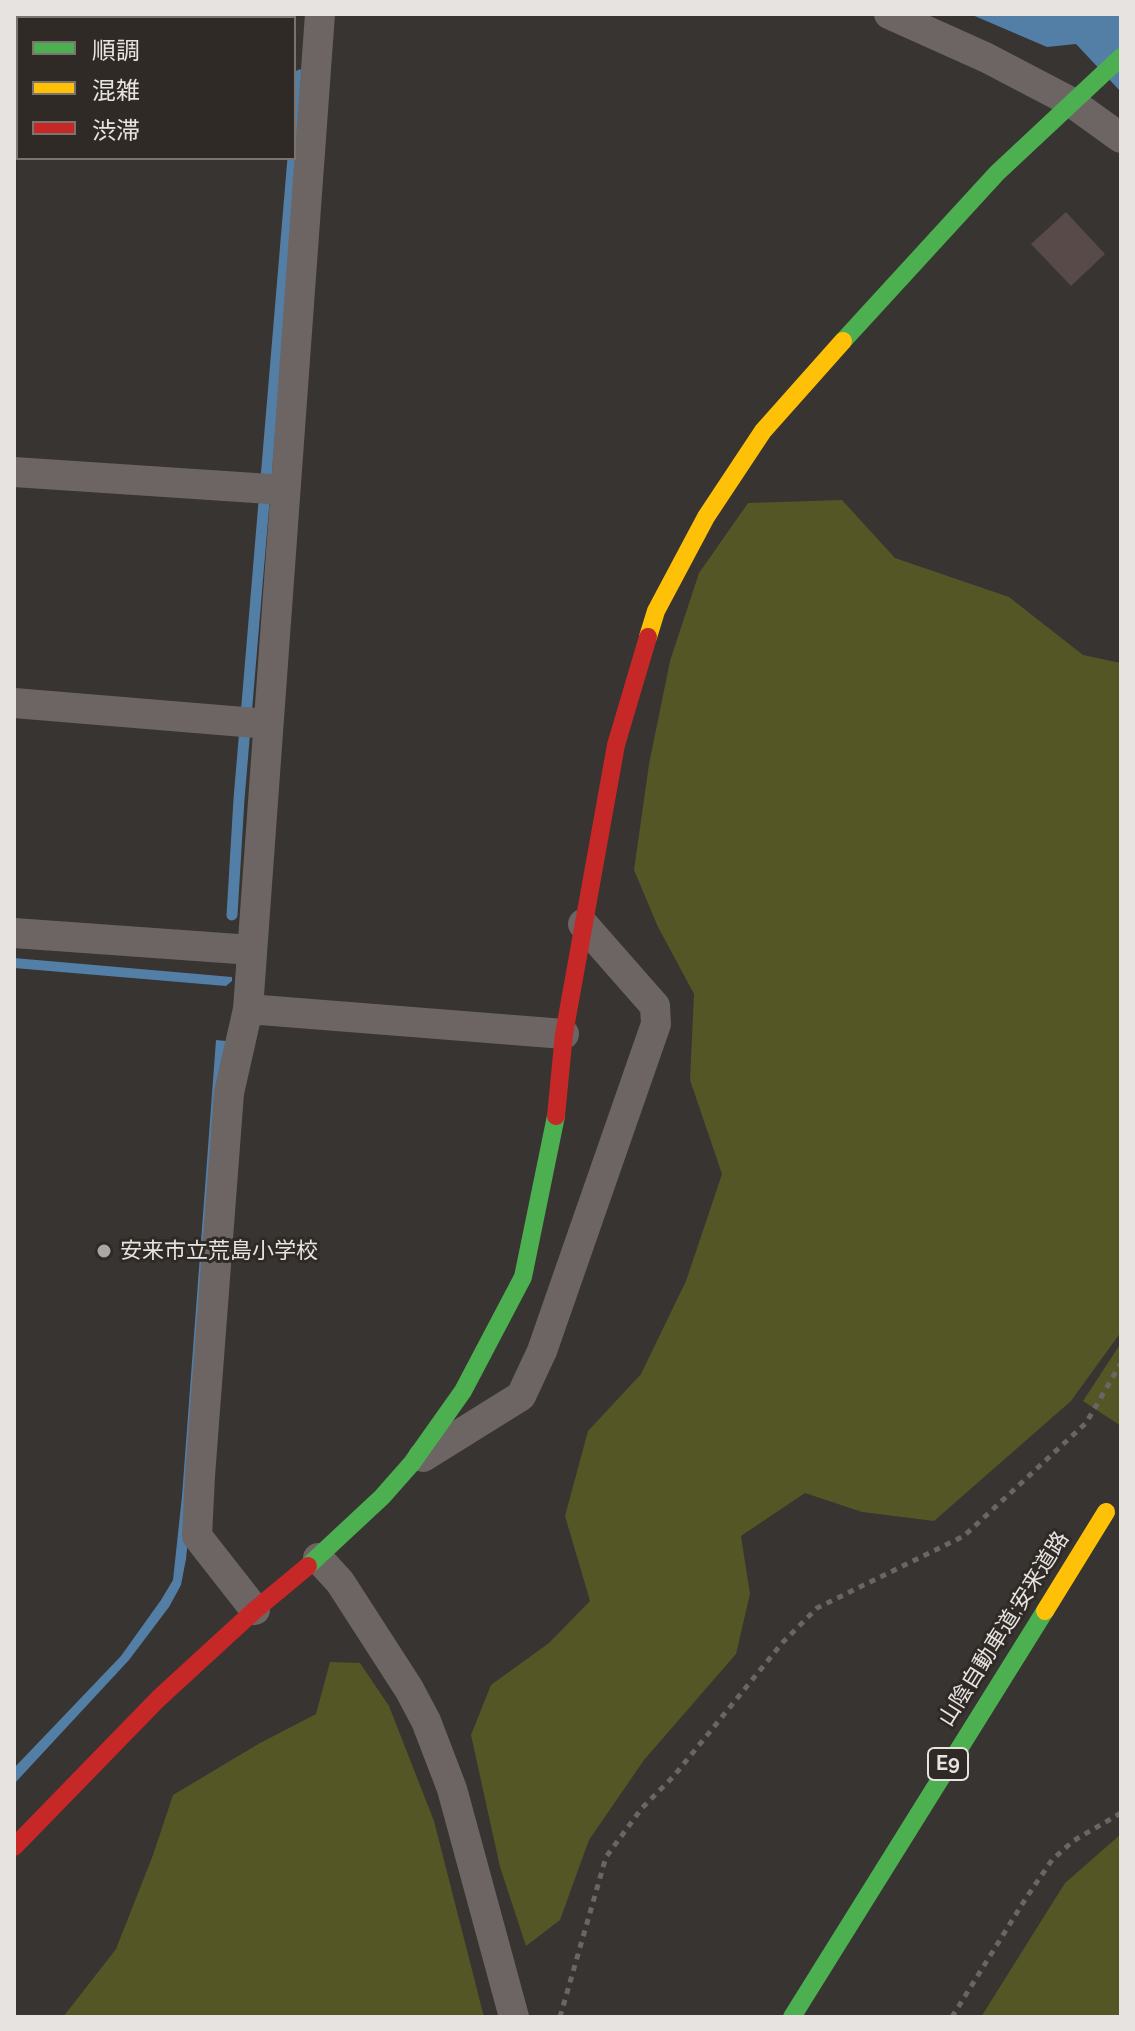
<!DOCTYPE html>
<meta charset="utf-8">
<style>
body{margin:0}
#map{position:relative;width:1135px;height:2031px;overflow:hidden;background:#373431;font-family:Raleway,"Noto Sans JP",sans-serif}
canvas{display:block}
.frame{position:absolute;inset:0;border:16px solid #e7e3e0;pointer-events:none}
.legend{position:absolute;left:16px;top:16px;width:280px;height:144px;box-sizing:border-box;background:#2f2a25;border:2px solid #797470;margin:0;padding:10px 14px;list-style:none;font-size:24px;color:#e7e3e0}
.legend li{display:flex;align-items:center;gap:16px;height:40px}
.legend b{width:40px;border:2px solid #797470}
</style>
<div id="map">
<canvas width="1135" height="2031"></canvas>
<div class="frame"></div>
<ul class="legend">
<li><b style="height:10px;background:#4caf50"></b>順調</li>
<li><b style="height:10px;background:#ffc107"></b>混雑</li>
<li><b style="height:10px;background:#c62828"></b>渋滞</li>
</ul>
</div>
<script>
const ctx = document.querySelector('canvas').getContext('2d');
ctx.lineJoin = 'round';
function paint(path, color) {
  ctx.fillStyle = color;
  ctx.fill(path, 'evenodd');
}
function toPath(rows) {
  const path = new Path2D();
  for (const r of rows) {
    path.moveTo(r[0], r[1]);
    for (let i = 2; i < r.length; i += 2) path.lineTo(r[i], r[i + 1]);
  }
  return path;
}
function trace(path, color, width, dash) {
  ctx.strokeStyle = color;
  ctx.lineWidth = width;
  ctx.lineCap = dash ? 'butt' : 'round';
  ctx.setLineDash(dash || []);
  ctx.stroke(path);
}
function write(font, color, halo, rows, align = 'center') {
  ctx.font = font + ' Raleway,"Noto Sans JP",sans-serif';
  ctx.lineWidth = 6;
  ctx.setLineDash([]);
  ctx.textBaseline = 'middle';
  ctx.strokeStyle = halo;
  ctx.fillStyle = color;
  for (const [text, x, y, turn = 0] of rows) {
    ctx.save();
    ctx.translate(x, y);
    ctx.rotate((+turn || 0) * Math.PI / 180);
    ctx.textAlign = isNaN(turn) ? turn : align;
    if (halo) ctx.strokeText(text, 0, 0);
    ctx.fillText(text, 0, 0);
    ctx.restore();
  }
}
const green = toPath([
 [842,500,895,558,1009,597,1083,655,1121,663,1121,1332,1071,1401,934,1521,862,1512,805,1493,741,1536,750,1594,736,1654,644,1760,589,1840,560,1920,526,1946,500,1867,471,1735,491,1685,549,1643,590,1601,565,1516,588,1431,641,1374,686,1281,722,1174,690,1080,694,994,658,927,634,870,649,764,670,661,699,573,748,503],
 [1121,1343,1121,1426,1083,1401],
 [330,1662,360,1663,389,1706,434,1821,484,2017,63,2017,116,1949,153,1855,173,1795,260,1743,316,1714],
 [1121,1834,1121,2017,981,2017,1065,1883]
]);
const water = toPath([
 [970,14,1117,14,1121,17,1121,92,1076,44,1047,47],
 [14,958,232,977,232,981,226,986,14,968],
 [216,1040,226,1041,192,1498,186,1559,181,1585,169,1607,129,1660,14,1784,14,1768,121,1656,161,1600,173,1580,182,1496]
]);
const stream = toPath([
 [294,143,300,75],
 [232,915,239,799,293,158]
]);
const building = toPath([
 [1066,212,1105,254,1071,286,1031,244]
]);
const path = toPath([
 [560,2017,606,1857,642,1808,673,1777,783,1642,817,1608,964,1536,1086,1423,1121,1363],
 [952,2017,1026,1898,1052,1860,1073,1841,1121,1813]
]);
const street = toPath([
 [889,14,987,58,1071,102,1121,138],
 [14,104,18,104],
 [14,472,285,490],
 [14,703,268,724],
 [14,933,252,950],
 [248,1009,564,1034],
 [423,1457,521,1396,542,1351,656,1024,655,1006,583,924],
 [318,1558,340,1582,409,1689,426,1721,452,1789,514,2017],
 [255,1610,197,1536,200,1476,229,1093,248,1009,320,14]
]);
const fast = toPath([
 [843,341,997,173,1121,57],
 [308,1566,382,1497,412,1463,463,1391,523,1277,556,1116],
 [792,2017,1045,1611]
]);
const slow = toPath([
 [648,637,656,611,706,517,763,431,843,341],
 [1045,1611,1106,1512]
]);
const jam = toPath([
 [556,1116,564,1034,616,745,648,637],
 [14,1847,158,1699,255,1610,308,1566]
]);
const markers = [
 [104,1251,8,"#a9a6a3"]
];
const shields = [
 [948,1764,40]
];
const shieldNames = [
 ["E9",948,1764]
];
const poiNames = [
 ["安来市立荒島小学校",120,1251]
];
const streetNames = [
 ["山陰自動車道;安来道路",1004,1629,-58]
];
paint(green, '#545626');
paint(water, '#537ea5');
trace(stream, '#537ea5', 11);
paint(building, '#574a49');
trace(path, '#6d6565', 5, [6, 6]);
trace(street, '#6d6464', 30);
trace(fast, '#4caf50', 18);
trace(slow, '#ffc107', 18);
trace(jam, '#c62828', 18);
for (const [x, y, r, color] of markers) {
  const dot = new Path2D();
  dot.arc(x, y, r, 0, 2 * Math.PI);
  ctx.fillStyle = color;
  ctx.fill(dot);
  trace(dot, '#2f2a25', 3);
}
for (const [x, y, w] of shields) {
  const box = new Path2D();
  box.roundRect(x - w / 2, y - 16, w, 32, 6);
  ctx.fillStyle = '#2f2a25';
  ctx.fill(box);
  trace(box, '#e7e3e0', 2);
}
write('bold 20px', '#e7e3e0', null, shieldNames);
write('22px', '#e7e3e0', '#2f2a25', poiNames, 'left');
write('22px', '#e7e3e0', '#2f2a25', streetNames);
</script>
